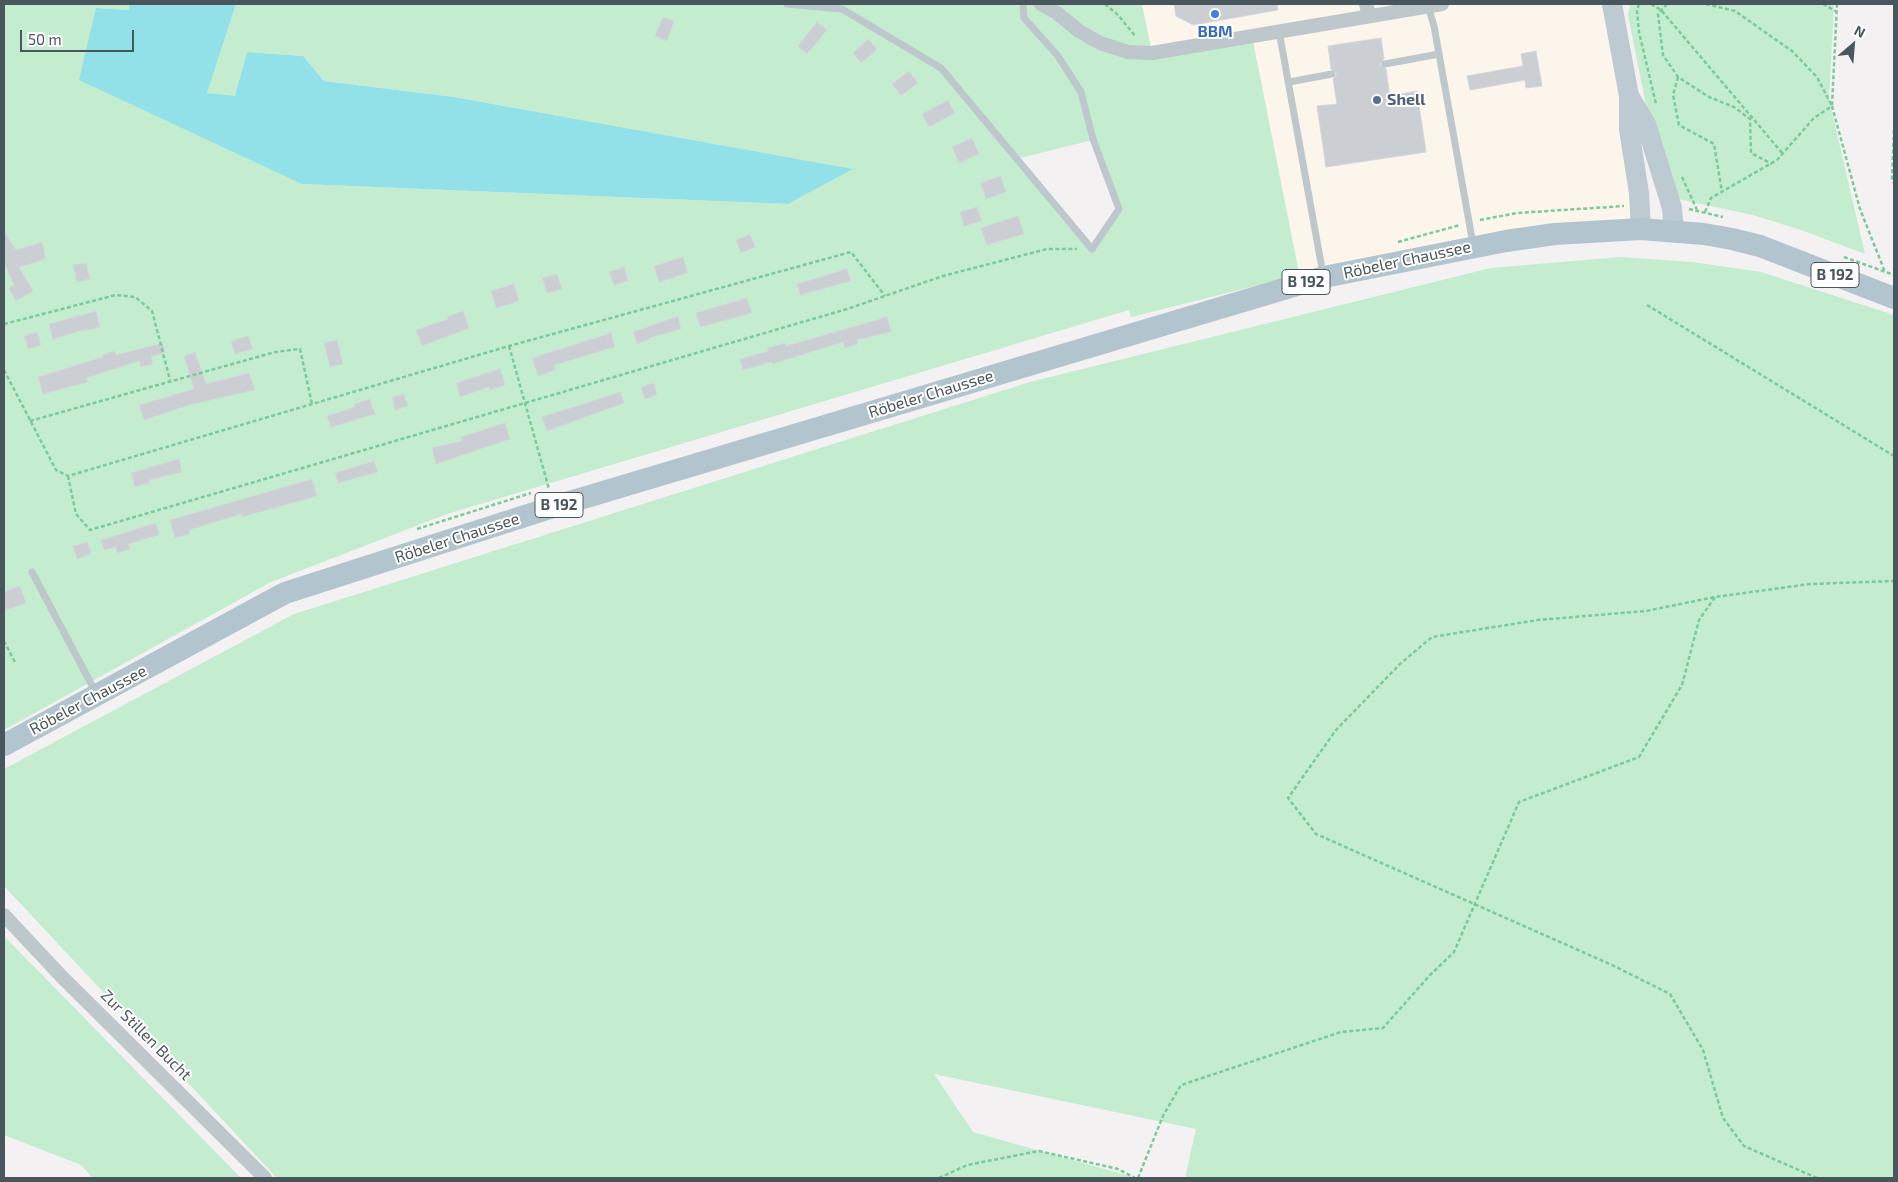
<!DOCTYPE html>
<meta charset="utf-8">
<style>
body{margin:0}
#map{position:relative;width:1898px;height:1182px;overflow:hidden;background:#f3f1f1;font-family:"Exo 2",sans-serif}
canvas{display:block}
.frame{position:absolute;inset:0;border:5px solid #4a565d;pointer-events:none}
.north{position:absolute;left:1828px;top:20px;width:50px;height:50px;-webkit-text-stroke:4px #fff;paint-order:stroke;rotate:27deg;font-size:14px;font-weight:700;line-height:20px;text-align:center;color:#4a565d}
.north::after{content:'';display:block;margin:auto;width:18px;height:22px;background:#4a565d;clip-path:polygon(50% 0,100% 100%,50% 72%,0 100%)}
.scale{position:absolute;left:20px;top:30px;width:114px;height:22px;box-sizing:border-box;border:2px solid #4a565d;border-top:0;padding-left:6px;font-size:15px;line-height:18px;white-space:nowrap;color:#4a565d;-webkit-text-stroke:4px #fff;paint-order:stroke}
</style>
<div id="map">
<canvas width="1898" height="1182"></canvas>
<div class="frame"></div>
<div class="north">N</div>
<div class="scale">50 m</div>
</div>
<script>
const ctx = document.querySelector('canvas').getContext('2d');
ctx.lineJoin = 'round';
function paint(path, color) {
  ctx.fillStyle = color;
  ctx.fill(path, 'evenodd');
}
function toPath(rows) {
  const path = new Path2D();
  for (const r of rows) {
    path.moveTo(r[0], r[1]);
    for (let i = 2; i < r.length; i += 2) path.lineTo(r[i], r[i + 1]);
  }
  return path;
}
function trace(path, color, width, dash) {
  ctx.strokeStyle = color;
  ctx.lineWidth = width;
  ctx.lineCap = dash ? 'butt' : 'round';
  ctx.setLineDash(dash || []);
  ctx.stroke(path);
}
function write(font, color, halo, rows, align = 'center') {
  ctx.font = font + ' "Exo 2",sans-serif';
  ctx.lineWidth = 4;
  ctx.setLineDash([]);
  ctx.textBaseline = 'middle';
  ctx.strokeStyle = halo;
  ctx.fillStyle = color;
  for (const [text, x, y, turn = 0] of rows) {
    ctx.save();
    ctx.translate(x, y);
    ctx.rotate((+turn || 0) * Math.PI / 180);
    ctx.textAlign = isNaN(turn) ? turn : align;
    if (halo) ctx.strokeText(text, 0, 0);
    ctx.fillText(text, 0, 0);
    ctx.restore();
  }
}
const commercial = toPath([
 [1142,4,1612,4,1641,229,1301,283,1152,53]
]);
const green = toPath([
 [4,4,129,4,130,10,96,8,302,184,788,204,852,169,454,97,324,81,303,56,247,52,235,97,207,93,236,4,787,4,839,8,829,4,1142,4,1152,53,1252,36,1301,283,1287,278,1131,317,1129,310,447,514,271,582,4,730],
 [1093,140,1119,209,1092,249,1016,159],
 [1630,4,1834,4,1829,99,1865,254,1804,231,1753,215,1678,199,1648,115,1628,15],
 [1620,257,1692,262,1761,272,1894,315,1894,1178,1185,1178,1196,1129,934,1074,973,1132,1136,1178,277,1178,4,886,4,769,294,614,1030,382,1491,268],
 [4,936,241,1178,93,1178,81,1165,4,1135]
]);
const water = toPath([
 [129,4,236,4,207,93,235,96,247,52,303,56,324,81,454,97,853,169,788,204,302,184,79,80,96,8,129,10]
]);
const building = toPath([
 [1174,4,1277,4,1278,10,1193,25,1176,16,1174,4],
 [663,17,674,21,667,41,655,36,663,17],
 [817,22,827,30,807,54,798,46,817,22],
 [1381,38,1384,59,1380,64,1386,69,1390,96,1417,91,1426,152,1326,167,1317,106,1337,104,1333,79,1337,74,1331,69,1328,46,1381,38],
 [868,39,877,49,861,63,853,53,868,39],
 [1536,51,1542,86,1526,88,1525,80,1470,90,1467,76,1523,66,1521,54,1536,51],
 [909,71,918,83,901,96,892,84,909,71],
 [948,100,955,113,929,127,922,114,948,100],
 [972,138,979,154,959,163,952,147,972,138],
 [1001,176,1006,192,986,199,981,183,1001,176],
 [977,207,982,221,964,226,960,212,977,207],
 [1018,216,1024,234,987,245,981,228,1018,216],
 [4,231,16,250,42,242,46,259,19,267,33,291,16,301,9,288,14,285,4,263,4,231],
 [750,234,755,247,741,253,736,240,750,234],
 [683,257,688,273,659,282,654,266,683,257],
 [86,263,90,279,77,282,73,265,86,263],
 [624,267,628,281,614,285,609,272,624,267],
 [847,269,851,281,800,295,797,284,847,269],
 [557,274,562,289,547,293,542,278,557,274],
 [514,284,519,301,496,308,491,291,514,284],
 [747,298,752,313,700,327,696,313,747,298],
 [96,311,100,327,87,330,87,329,53,339,49,324,96,311],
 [463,311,469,328,422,346,416,330,448,319,447,317,463,311],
 [678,316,681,329,649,338,650,339,637,344,633,332,678,316],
 [887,317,891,332,857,340,858,344,845,348,843,342,772,364,771,362,743,370,740,359,768,351,767,348,785,343,786,346,887,317],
 [37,332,41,345,28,349,24,336,37,332],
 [611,333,615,347,554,365,556,370,538,376,532,358,611,333],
 [248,336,253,349,235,354,231,341,248,336],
 [337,340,343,364,330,367,324,343,337,340],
 [163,343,165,352,151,357,153,364,141,367,139,361,86,378,88,382,43,394,38,377,103,357,102,355,115,351,116,355,163,343],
 [195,352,206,384,249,373,255,390,189,405,144,420,139,405,194,389,184,356,195,352],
 [500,369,505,385,490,390,489,387,460,397,456,383,500,369],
 [654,383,657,395,645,399,641,387,654,383],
 [621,392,624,403,547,431,542,417,621,392],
 [404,394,408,406,395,410,392,397,404,394],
 [370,399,375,414,331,427,327,416,355,407,354,404,370,399],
 [505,423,510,439,436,464,432,448,462,441,461,437,505,423],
 [179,459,182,472,149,480,150,483,135,487,131,473,179,459],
 [374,461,378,472,338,483,335,473,374,461],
 [312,479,317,496,242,517,241,514,189,530,190,534,175,538,170,520,312,479],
 [156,523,159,535,128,544,130,549,117,553,116,547,104,550,101,540,156,523],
 [88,542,91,554,77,559,73,546,88,542],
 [20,586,26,603,4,611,4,592,20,586]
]);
const path = toPath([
 [1105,4,1118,15,1136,37],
 [1639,4,1637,11,1639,32,1656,104],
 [1651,4,1661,10,1783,154],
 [1667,4,1658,14,1663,55,1678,77,1709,97,1734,107,1750,119,1751,153,1772,164],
 [1706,4,1735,11,1792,51,1817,77,1832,106,1837,4],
 [1823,4,1837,12],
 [1678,77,1673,95,1679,125,1714,144,1722,192],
 [1894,130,1892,180,1894,183],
 [1682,177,1697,210],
 [1689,209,1723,217],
 [1705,212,1711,198,1777,160,1814,118,1832,106,1860,209,1885,272],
 [1480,220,1517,213,1624,206],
 [1398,242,1460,225],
 [1844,257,1894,275],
 [1647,305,1894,456],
 [4,324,116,295,135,297,152,311,170,380],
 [509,346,549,489],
 [4,370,56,470,68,476,509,346,851,252,885,296],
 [30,421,275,352,300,349,312,404],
 [68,476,76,514,90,530,847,309,943,276,1047,249,1077,249],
 [417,529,531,493],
 [4,641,16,664],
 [939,1178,967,1165,1039,1151,1118,1169,1135,1178],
 [1138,1178,1163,1116,1181,1085,1341,1032,1383,1028,1430,975,1454,952,1519,802,1639,757,1682,685,1699,620,1715,597],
 [1817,1178,1744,1146,1723,1118,1703,1050,1670,994,1612,965,1316,834,1288,798,1336,730,1400,664,1432,637,1538,620,1646,611,1715,597,1810,584,1894,581]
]);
const lane = toPath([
 [787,4,842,9,941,68,1092,249,1119,209,1093,139,1081,92,1058,56,1024,18,1023,4],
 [1428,6,1434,26,1473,244],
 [1279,31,1323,274],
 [1385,64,1439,54],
 [1289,82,1332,74],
 [32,572,96,693]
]);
const street = toPath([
 [1041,4,1057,13,1079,31,1100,43,1128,52,1152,53,1442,4],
 [1366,4,1369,16],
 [4,915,62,977,265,1178]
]);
const secondary = toPath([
 [1612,4,1629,96,1629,129,1639,193,1641,229],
 [1629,96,1646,124,1672,208,1674,232]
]);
const primary = toPath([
 [4,745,285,593,553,507,1324,277,1506,241,1555,234,1641,229,1704,234,1732,239,1760,246,1894,298]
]);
const markers = [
 [1215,14,5,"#3f7fe0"],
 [1377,100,5,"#5c6f8a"]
];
const shields = [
 [1835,275,48],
 [1306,282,48],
 [559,505,48]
];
const shieldNames = [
 ["B 192",1835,275],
 ["B 192",1306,282],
 ["B 192",559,505]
];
const shopNames = [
 ["BBM",1215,32]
];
const serviceNames = [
 ["Shell",1387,100]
];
const streetNames = [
 ["Röbeler Chaussee",1407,260,-12],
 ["Röbeler Chaussee",931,394,-17],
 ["Röbeler Chaussee",457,538,-18],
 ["Röbeler Chaussee",88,700,-28],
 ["Zur Stillen Bucht",146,1035,45]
];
paint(commercial, '#fbf5ec');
paint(green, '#c3edce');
paint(water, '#92e1e8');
paint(building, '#cbcfd3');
trace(building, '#d5d8dc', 1);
trace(path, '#7cca99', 2.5, [4, 2.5]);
trace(lane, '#bdc7cc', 7);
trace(street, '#bdc7cc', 14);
trace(secondary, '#becad1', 20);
trace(primary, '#b2c4ce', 22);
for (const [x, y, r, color] of markers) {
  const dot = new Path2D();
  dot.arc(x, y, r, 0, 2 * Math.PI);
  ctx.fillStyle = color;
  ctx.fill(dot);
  trace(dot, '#fff', 2);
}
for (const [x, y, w] of shields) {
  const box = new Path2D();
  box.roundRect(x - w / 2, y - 12.5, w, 25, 4);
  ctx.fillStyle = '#fff';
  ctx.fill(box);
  trace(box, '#4a565d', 1);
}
write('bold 15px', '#4a565d', null, shieldNames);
write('bold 16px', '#366cbe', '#fff', shopNames);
write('bold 16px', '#4e5e75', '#fff', serviceNames, 'left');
write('16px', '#4a565d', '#fff', streetNames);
</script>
